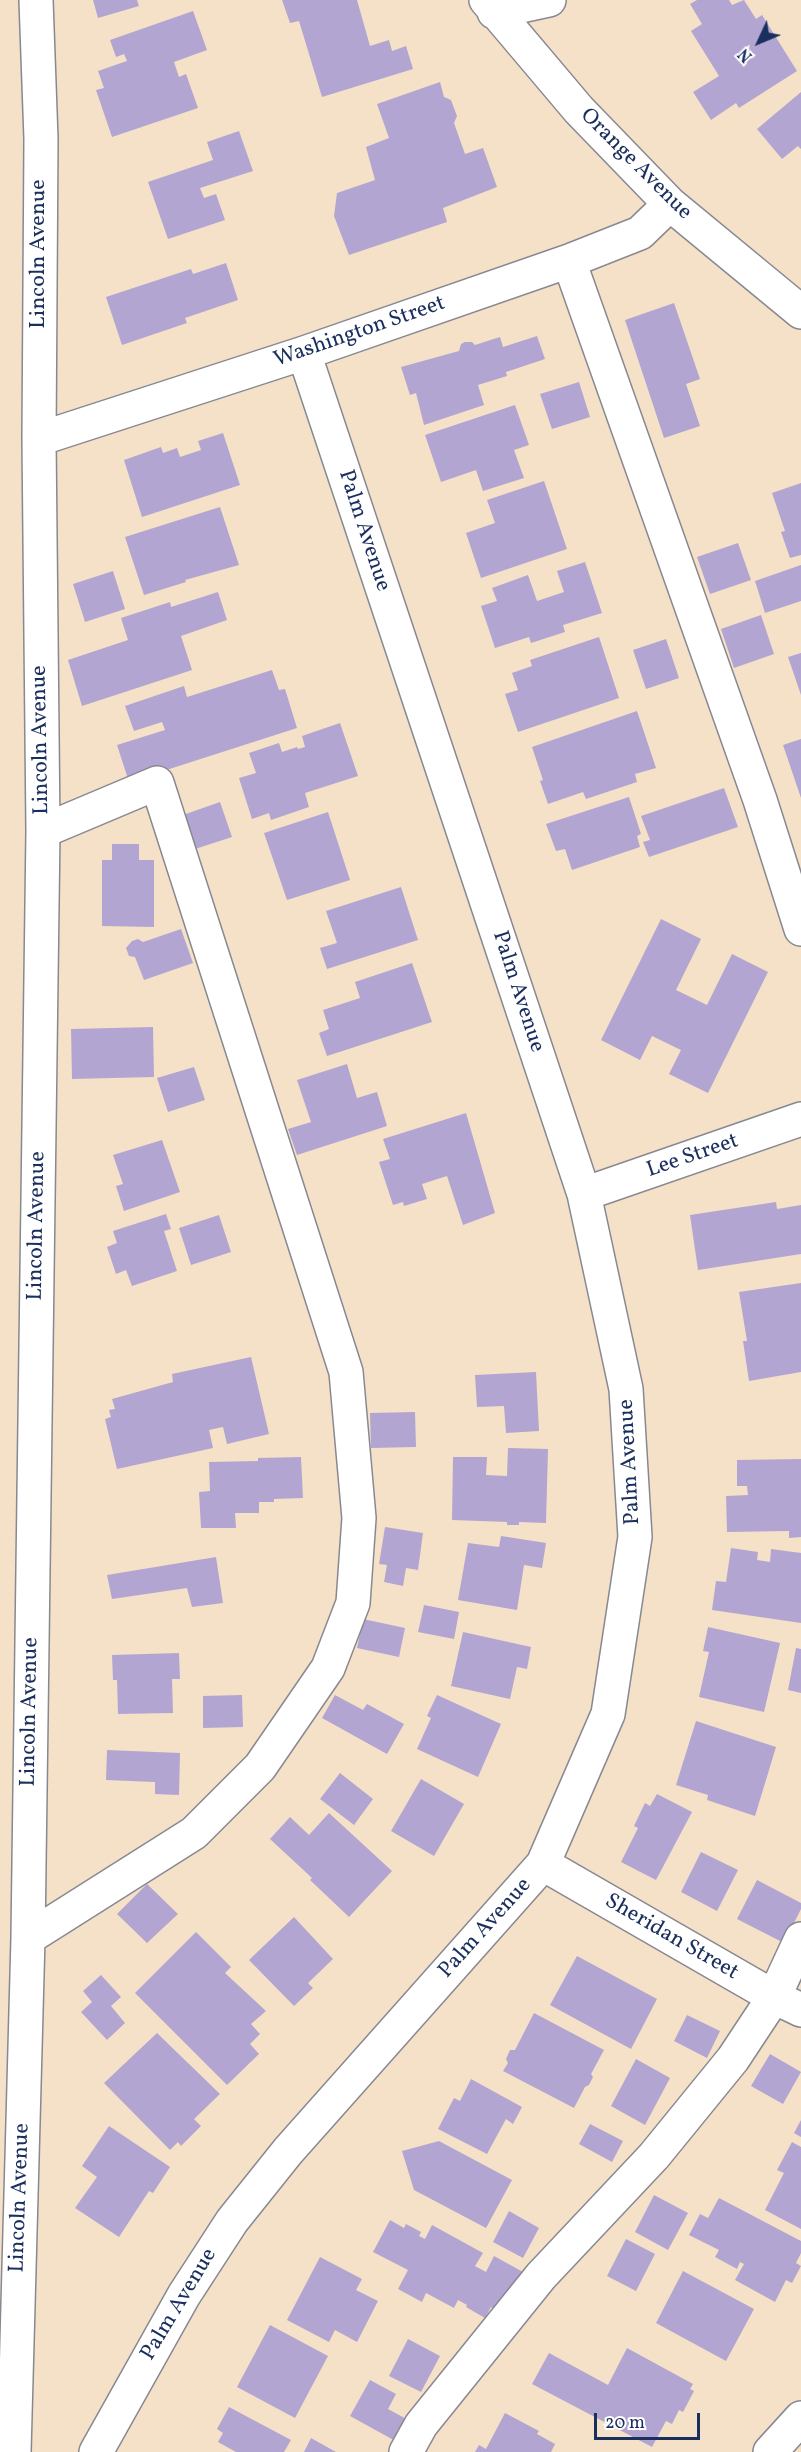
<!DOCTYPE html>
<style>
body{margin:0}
#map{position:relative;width:801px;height:2452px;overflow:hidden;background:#f4e1c7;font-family:Vollkorn,serif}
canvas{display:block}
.north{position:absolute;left:729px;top:12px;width:60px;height:60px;-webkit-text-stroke:4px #fff;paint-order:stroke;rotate:226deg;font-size:16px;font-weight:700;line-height:24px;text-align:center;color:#1b2f5e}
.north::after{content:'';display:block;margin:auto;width:21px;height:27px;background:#1b2f5e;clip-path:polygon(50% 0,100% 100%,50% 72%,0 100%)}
.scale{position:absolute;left:594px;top:2413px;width:106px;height:27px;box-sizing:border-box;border:3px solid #1b2f5e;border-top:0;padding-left:8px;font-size:18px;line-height:21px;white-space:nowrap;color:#1b2f5e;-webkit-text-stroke:4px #fff;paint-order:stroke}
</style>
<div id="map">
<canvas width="801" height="2452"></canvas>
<div class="north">N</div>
<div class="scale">20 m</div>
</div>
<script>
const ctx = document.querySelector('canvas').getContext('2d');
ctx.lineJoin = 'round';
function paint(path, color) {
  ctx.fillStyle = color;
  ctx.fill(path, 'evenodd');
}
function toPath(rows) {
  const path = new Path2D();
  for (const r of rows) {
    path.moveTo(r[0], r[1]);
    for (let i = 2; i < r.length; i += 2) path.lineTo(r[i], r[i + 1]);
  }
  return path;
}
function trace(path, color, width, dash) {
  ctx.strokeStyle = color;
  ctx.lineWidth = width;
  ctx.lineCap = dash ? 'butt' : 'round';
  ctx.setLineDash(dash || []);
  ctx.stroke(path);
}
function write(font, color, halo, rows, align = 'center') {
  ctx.font = font + ' Vollkorn,serif';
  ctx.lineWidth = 4.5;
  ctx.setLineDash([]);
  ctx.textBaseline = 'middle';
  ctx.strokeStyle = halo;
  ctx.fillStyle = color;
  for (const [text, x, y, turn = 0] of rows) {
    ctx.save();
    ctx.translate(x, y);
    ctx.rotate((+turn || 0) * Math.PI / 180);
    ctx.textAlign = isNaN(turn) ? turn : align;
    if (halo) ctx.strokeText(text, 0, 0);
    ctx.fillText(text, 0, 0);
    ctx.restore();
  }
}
const building = toPath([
 [93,0,137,0,139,6,98,18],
 [282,0,357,0,370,46,389,40,392,51,406,46,413,69,322,97,299,21,290,23],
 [697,0,729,0,732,5,744,0,756,19,762,15,797,71,739,108,736,103,711,120,693,92,719,76,691,31,702,24,690,4],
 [193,11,207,50,174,62,179,77,186,74,198,108,112,137,96,90,104,88,98,71,127,61,124,54,116,57,110,40],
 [440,82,444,97,451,100,457,116,454,123,465,154,483,148,497,187,443,208,447,222,349,255,334,216,337,193,375,180,366,147,389,138,377,104],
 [801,92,801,149,798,146,782,159,757,129],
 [239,131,253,171,200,188,204,198,216,194,225,220,168,239,148,182,213,160,207,142],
 [226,263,238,300,185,318,187,323,122,345,106,297,191,269,193,274],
 [674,303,700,379,686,384,700,426,664,438,625,320],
 [537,336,545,359,506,372,507,376,478,385,484,405,424,425,416,393,410,395,401,367,459,351,461,344,465,342,472,342,475,345,500,337,503,347],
 [579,382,590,417,552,429,540,394],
 [515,405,529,445,514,450,524,478,483,491,476,470,441,482,425,435],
 [223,433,240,485,142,517,124,460,161,447,163,453,177,448,180,457,201,450,198,441],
 [544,481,567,549,481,578,466,533,495,523,487,500],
 [801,483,801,555,790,558,781,532,785,531,772,493],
 [220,507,239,565,185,580,186,582,144,595,125,537],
 [738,543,751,580,710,594,697,557],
 [585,562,602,613,563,625,565,632,531,643,529,637,495,648,481,606,497,601,492,588,528,575,537,601,564,592,557,571],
 [801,565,801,601,765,613,755,581],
 [113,571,125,609,85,622,73,584],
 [218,592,227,620,181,636,192,670,82,706,68,660,128,640,121,618,170,602,171,607],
 [761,615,774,654,734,668,721,629],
 [599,637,619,698,518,732,505,694,518,690,512,673,532,666,530,660],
 [666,639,679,678,646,689,633,650],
 [801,653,801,695,788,657],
 [272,670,279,690,285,689,297,728,129,782,117,745,165,730,162,722,134,731,125,706,184,686,187,697],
 [637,711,656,768,635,774,637,782,586,799,583,792,548,804,540,781,543,780,532,747],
 [340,723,358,776,305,793,309,807,271,820,269,813,252,819,239,778,256,773,249,753,279,743,282,752,297,747,298,749,305,747,302,736],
 [801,739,801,798,783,745],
 [724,788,738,827,649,857,643,842,650,840,641,816],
 [629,797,641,834,637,836,640,847,572,870,565,849,556,851,546,824],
 [220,802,232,837,195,849,183,815],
 [328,812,350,880,287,900,264,833],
 [112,844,139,844,139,860,154,860,154,927,102,926,102,860,112,860],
 [401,887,418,940,327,969,320,948,337,943,326,911],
 [661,919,701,939,676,990,707,1005,732,954,768,972,708,1093,669,1074,681,1050,652,1036,640,1060,601,1040],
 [181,929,193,963,144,980,135,957,129,956,126,948,132,941,138,939,143,942],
 [412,963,432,1022,327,1056,319,1033,329,1029,323,1010,360,998,355,982],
 [153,1027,154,1077,72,1079,71,1029],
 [347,1064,357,1098,377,1092,387,1126,297,1155,288,1129,311,1122,297,1080],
 [194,1067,205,1100,168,1112,157,1078],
 [466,1113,495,1213,463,1225,447,1176,422,1184,427,1199,404,1206,403,1202,393,1205,379,1162,390,1159,383,1139],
 [162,1140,180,1192,124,1211,116,1186,123,1184,113,1155],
 [776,1202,777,1209,801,1205,801,1254,698,1270,690,1215],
 [166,1214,171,1229,164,1231,177,1271,132,1286,126,1270,116,1274,107,1247,117,1243,113,1231],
 [219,1215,231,1252,191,1265,179,1228],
 [801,1283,801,1372,749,1381,743,1341,747,1341,739,1292],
 [251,1357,269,1434,227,1444,223,1427,209,1430,213,1448,117,1469,105,1419,111,1417,109,1410,115,1409,112,1399,173,1382,172,1374],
 [536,1372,539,1431,506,1433,504,1406,477,1407,475,1375],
 [415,1412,416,1447,371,1448,370,1413],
 [508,1448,548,1449,546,1523,519,1522,519,1525,507,1525,507,1522,452,1520,453,1457,487,1457,486,1475,507,1476],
 [301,1457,303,1498,274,1499,274,1502,259,1502,259,1513,235,1513,236,1528,201,1528,199,1492,210,1491,209,1462,258,1461,258,1458],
 [801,1459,801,1537,789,1538,789,1531,727,1532,726,1496,748,1495,747,1486,737,1486,737,1460],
 [385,1527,423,1533,418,1570,406,1568,403,1586,384,1582,387,1565,379,1564],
 [501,1536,546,1543,542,1568,524,1565,517,1610,458,1600,468,1543,499,1547],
 [731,1548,758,1552,757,1560,770,1562,771,1549,801,1553,801,1623,712,1610,716,1581,726,1582],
 [216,1557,223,1603,192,1607,187,1588,112,1599,107,1575],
 [424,1605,459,1612,454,1639,418,1632],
 [363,1619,405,1628,399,1657,357,1648],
 [708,1627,780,1643,764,1712,699,1697,709,1652,703,1651],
 [463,1632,531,1647,527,1669,517,1667,510,1699,451,1686],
 [796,1648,801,1649,801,1693,788,1690],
 [179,1653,180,1679,172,1679,173,1713,118,1714,117,1680,113,1680,112,1655],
 [242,1695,243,1727,203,1728,203,1696],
 [335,1695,363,1710,367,1704,404,1724,387,1754,322,1718],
 [437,1695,501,1724,478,1777,417,1749,431,1718,427,1716],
 [696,1721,776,1747,755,1816,707,1800,708,1795,676,1785],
 [107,1750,180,1753,179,1795,155,1794,155,1782,106,1780],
 [340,1773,373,1799,354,1825,320,1799],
 [421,1779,464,1804,434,1856,391,1831],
 [657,1794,692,1812,656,1880,621,1862,638,1828,634,1826,645,1803,650,1806],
 [329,1813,392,1871,349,1917,310,1880,312,1878,270,1839,290,1817,309,1835],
 [701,1852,738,1870,717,1911,681,1892],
 [757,1880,801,1903,801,1909,784,1943,737,1919],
 [147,1884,178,1914,147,1943,117,1914],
 [294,1917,333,1959,308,1983,313,1988,294,2006,249,1960],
 [196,1932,231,1967,225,1973,266,2011,251,2024,260,2034,250,2044,259,2054,227,2085,135,1993],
 [577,1956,657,1999,631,2049,550,2005],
 [101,1975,121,1997,111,2006,125,2023,107,2040,81,2012,92,2002,83,1991],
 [534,2013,604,2050,591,2074,593,2077,589,2085,585,2087,574,2108,503,2071,508,2063,506,2059,510,2050,515,2050],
 [687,2015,720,2031,707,2058,674,2041],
 [157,2033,220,2094,194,2119,201,2126,181,2146,178,2142,170,2150,104,2083],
 [770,2054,801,2072,783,2104,751,2086],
 [636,2059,670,2078,645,2125,611,2106],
 [471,2079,522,2107,513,2124,506,2119,487,2154,438,2129,454,2098,460,2101],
 [801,2120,801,2137,794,2133],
 [590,2124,623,2141,612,2162,579,2144],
 [109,2126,170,2167,153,2193,149,2191,119,2237,75,2208,97,2177,82,2166],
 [439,2141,512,2180,486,2228,414,2190,402,2151],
 [792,2142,801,2147,801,2229,765,2210,784,2173,777,2170],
 [654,2195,688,2213,668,2250,635,2232],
 [719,2198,801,2241,801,2253,796,2263,801,2266,792,2283,786,2280,775,2302,735,2280,744,2264,740,2262,737,2269,715,2257,719,2250,689,2235,700,2214,708,2218],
 [509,2211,539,2228,523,2258,493,2242],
 [390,2220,404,2228,406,2224,421,2232,419,2236,425,2239,432,2225,483,2253,475,2266,486,2272,494,2256,523,2272,501,2313,491,2307,485,2318,466,2307,467,2305,458,2300,454,2308,426,2293,422,2302,398,2289,408,2270,373,2252],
 [626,2239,655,2254,636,2291,607,2276],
 [320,2257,362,2279,356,2290,378,2301,357,2342,335,2330,329,2342,287,2320],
 [683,2271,754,2309,726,2361,656,2323],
 [270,2325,328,2356,295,2418,237,2387],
 [408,2339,440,2356,421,2392,389,2376],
 [627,2348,693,2384,690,2389,694,2391,683,2412,679,2410,672,2424,666,2421,652,2447,532,2384,549,2353,608,2385],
 [370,2380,396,2394,388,2409,410,2421,399,2443,350,2416],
 [229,2407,291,2440,284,2452,236,2452,218,2442,223,2433,217,2429],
 [505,2413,539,2431,537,2434,555,2444,551,2452,475,2452,479,2445,486,2449],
 [311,2438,336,2452,304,2452]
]);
const minor = toPath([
 [486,0,579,110,670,204,801,312],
 [494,12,549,0],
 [569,261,760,800,801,929],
 [39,439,304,353,569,261,640,233,670,204],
 [584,1194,801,1119],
 [543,1864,774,1997,801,2010],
 [28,1938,194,1833,260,1767,328,1668,353,1603,359,1518,346,1372,157,783,43,831],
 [14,2452,28,1938,43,831,39,439,41,139,36,0],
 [96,2452,184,2295,232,2221,288,2151,543,1864,608,1714,635,1537,626,1389,584,1194,304,353],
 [406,2452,421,2425,541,2276,654,2156,733,2059,774,1997,801,1939],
 [770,2452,801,2418]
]);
const streetNames = [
 ["Orange Avenue",635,165,45],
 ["Lincoln Avenue",40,254,-90],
 ["Washington Street",360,333,-19],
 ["Palm Avenue",363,531,72],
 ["Lincoln Avenue",42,740,-91],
 ["Palm Avenue",517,992,72],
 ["Lee Street",693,1157,-19],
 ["Lincoln Avenue",38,1226,-89],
 ["Palm Avenue",631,1462,-93],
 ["Lincoln Avenue",31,1712,-89],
 ["Palm Avenue",486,1929,-48],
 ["Sheridan Street",671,1938,30],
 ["Lincoln Avenue",21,2198,-88],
 ["Palm Avenue",180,2305,-59]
];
paint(building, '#b3a5d2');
trace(minor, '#888892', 36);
trace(minor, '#fff', 33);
write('22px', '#1b2f5e', '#fff', streetNames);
</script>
